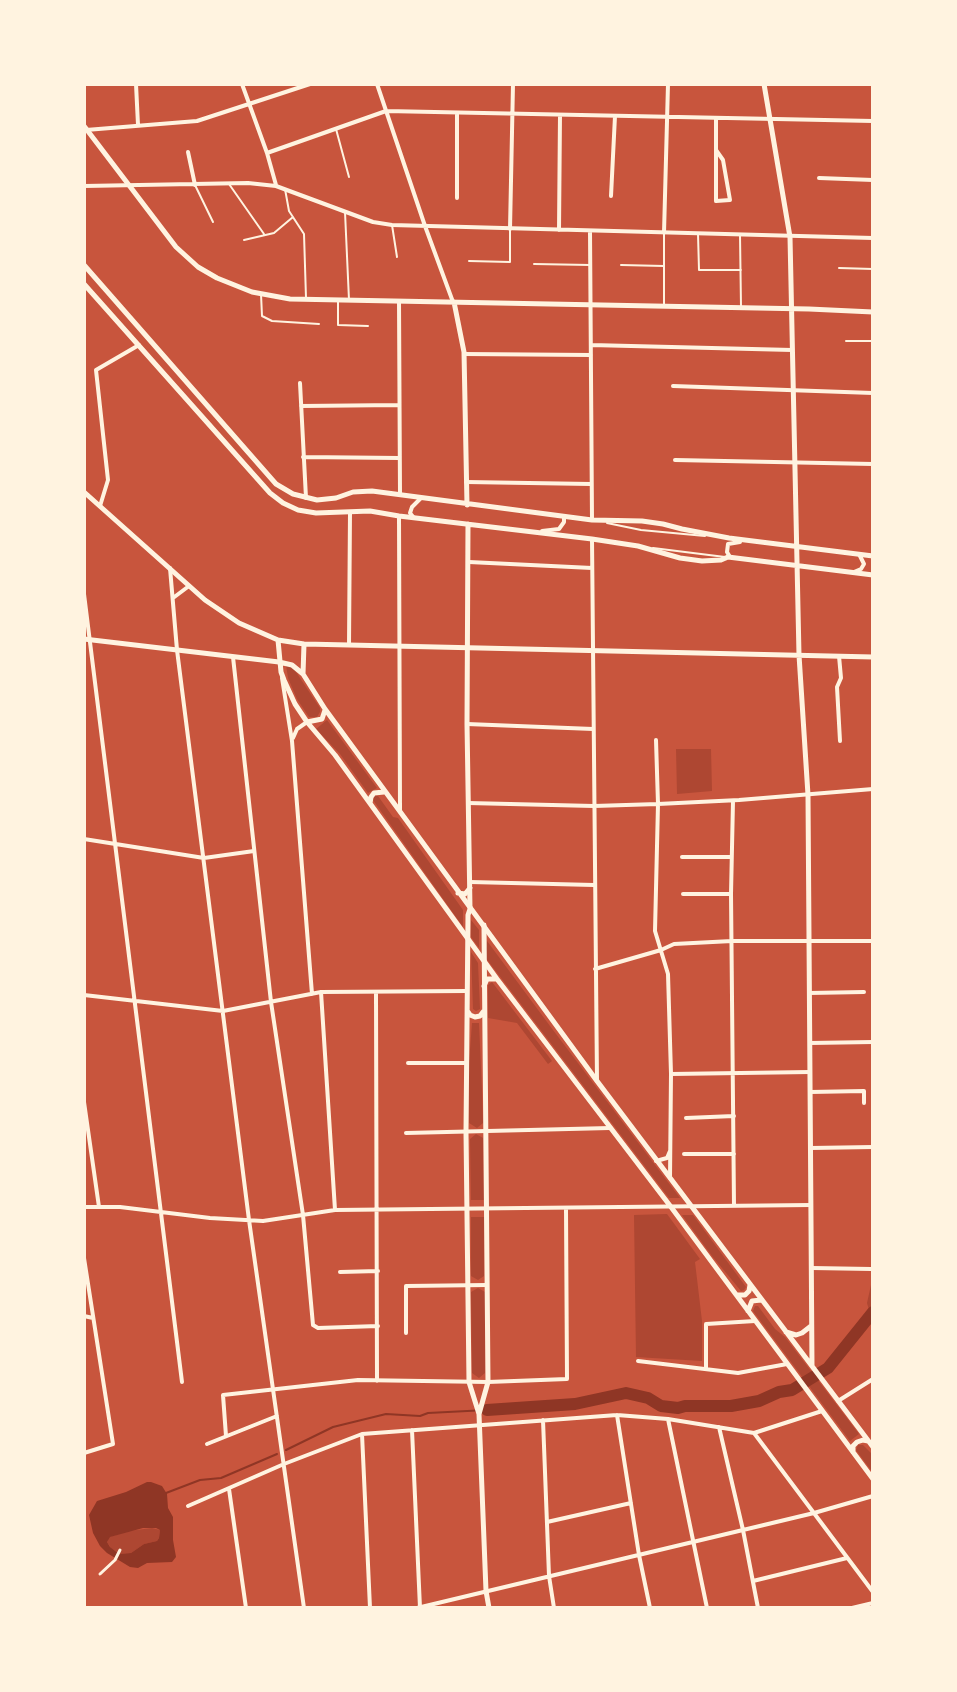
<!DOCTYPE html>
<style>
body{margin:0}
#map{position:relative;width:957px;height:1692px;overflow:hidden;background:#c8553d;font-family:"Noto Serif",serif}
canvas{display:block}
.frame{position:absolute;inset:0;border:86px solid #fff3e0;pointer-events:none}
</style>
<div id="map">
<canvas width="957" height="1692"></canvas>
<div class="frame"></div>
</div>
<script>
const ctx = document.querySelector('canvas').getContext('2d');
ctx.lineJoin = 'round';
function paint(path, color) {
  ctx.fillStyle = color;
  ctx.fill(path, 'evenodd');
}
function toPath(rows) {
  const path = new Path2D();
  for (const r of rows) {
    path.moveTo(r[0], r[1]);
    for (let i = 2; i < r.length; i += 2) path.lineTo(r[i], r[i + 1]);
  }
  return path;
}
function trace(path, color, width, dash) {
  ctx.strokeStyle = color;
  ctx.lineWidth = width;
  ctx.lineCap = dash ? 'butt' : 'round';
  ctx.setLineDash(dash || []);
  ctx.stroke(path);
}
const green = toPath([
 [286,665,292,666,320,708,320,712,317,717,309,717,297,699,288,678],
 [327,720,377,788,368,793,340,754,316,729],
 [676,749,711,749,712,791,677,794],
 [374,796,378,796,393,817,398,818,463,910,463,927,373,800],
 [471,920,479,930,479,948,471,937],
 [487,941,550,1026,680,1198,669,1198,485,957],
 [471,952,478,963,480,1009,476,1011,473,1009],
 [492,982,552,1061,548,1064,517,1023,488,1018,488,985],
 [472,1023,479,1023,482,1091,483,1123,477,1128,469,1123,469,1063],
 [476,1134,483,1138,484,1200,471,1200,470,1139],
 [667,1214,700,1259,695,1262,702,1321,702,1361,636,1357,634,1215],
 [682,1215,693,1215,746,1287,744,1290,741,1291,712,1256],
 [471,1217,484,1217,484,1276,478,1280,471,1276],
 [873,1276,873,1324,867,1303],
 [478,1288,485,1292,485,1373,479,1378,472,1373,471,1292],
 [755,1306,758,1306,775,1329,785,1337,859,1434,850,1441,753,1311],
 [858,1445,863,1445,873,1455,873,1473,856,1450],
 [152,1528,160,1530,159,1538,157,1541,144,1544,131,1553,119,1554,111,1548,107,1542,109,1537,129,1531]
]);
const water = toPath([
 [147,1482,151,1482,162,1486,167,1494,168,1508,173,1517,173,1540,176,1557,172,1562,147,1563,138,1568,130,1567,107,1553,100,1546,93,1533,89,1515,97,1501,126,1492],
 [143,1528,156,1528,160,1530,159,1538,157,1541,144,1544,131,1553,119,1554,110,1547,107,1542,110,1537]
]);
const stream = toPath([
 [286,1450,333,1427,386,1414,420,1416,428,1413,487,1410],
 [166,1493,200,1480,221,1478,277,1454]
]);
const river = toPath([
 [487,1410,575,1404,626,1393,648,1398,661,1406,678,1408,685,1406,731,1406,759,1401,779,1392,792,1390,828,1368,873,1312]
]);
const service = toPath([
 [336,129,349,177],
 [229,184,264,234],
 [195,185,213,222],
 [285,189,289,211,304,234,306,298],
 [345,212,349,300],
 [392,225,397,257],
 [664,233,664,305],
 [698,234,699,270,741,270],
 [740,235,741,307],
 [244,240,274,233,293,217],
 [469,261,510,262,510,229],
 [534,264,590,265],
 [621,265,664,266],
 [839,268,873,269],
 [261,294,262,316,272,321,319,324],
 [338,300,338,325,368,326],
 [846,341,873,341],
 [607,523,641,530,705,536],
 [653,548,725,557]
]);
const pedestrian = toPath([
 [100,1574,115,1560,120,1550]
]);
const minor = toPath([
 [136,84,138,125],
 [242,84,267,153,276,185],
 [377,84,425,226,453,302],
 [86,130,197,121,310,84],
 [716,150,723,160,730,200,716,201,716,118],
 [188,152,195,185],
 [267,153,386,111,873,121],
 [819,178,873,180],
 [84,186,248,183,276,186,373,222,392,225,873,238],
 [611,196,615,116],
 [457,198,457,113],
 [510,229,513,84],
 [559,230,560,115],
 [590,231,592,520],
 [664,233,668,84],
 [399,301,400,494],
 [591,345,792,350],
 [464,354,591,355],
 [300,383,306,498],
 [673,386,873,393],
 [301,406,399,405],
 [303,457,399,458],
 [675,460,873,464],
 [466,482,591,484],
 [100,506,108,480,96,370,139,345],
 [399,516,400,811],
 [414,518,410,513,412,507,421,498],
 [542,531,559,529,564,522,564,517],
 [592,539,597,1081],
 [730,557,727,552,728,544,740,542],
 [469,562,592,568],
 [170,568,177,650,249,1220,304,1608],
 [854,572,861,569,864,564,859,554],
 [84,594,182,1382],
 [173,598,189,586],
 [349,645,350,512],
 [839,656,841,678,837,687,840,741],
 [233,657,271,1002,303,1215,313,1325,318,1328,378,1326],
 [282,678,292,741,312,994],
 [467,724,593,729],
 [293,738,297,729,307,722],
 [656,740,658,804,655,931,668,974,671,1074,670,1178],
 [733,801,731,894,734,1206],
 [468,803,594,806,658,804,739,800,873,789],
 [84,839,204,858,254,851],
 [682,857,731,857],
 [470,882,594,885],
 [683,894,731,894],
 [595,969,661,950,674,944,732,941,873,941],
 [321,992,335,1210],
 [376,992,377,1381],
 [809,993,864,992],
 [84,995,223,1011,321,992,467,991],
 [810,1043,873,1042],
 [408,1063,466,1063],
 [671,1074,810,1072],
 [810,1092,864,1091,864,1103],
 [84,1102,99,1207],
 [686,1118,734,1116],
 [406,1133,610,1128],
 [811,1148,873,1147],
 [684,1154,734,1154],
 [656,1161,667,1158,670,1151],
 [84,1207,120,1207,210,1218,263,1221,335,1210,811,1205],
 [84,1258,113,1444,84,1453],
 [812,1268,871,1269],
 [340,1272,378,1271],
 [84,1316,93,1318],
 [406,1333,406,1286,487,1285],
 [638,1361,738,1373,787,1364],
 [706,1369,706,1324,755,1321],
 [838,1401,873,1379],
 [617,1415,639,1555,650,1608],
 [668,1419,707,1608],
 [543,1420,549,1576,554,1608],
 [719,1427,743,1530,758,1608],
 [412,1430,420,1608],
 [754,1433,873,1592],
 [362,1434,370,1608],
 [226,1436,223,1395,358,1380,488,1382,567,1379,566,1208],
 [207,1444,277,1416],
 [229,1489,246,1608],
 [188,1506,284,1464,362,1434,617,1415,668,1419,754,1433,822,1411],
 [547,1522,631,1503],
 [753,1581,847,1558],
 [417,1608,814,1513,873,1496],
 [852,1608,873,1603]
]);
const tertiary = toPath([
 [764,84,790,237,799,655],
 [84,126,176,247,198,267,217,278,252,292,290,299,809,309,873,312],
 [84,265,276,484,293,494,317,500,336,498,353,492,372,491,592,520,642,521,663,524,682,529,729,538,873,556],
 [84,284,270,493,283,503,298,510,316,513,370,511,399,516,592,539,638,546,680,558,702,561,721,560,728,557,873,575],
 [454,302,464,352,467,505],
 [468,524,467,724,470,909,468,915,466,1132,469,1382,479,1414],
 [84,639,279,662],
 [484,925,488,1382,479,1414,486,1591,489,1608],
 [468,1012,470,1015,475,1017,480,1016,483,1012]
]);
const secondary = toPath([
 [84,492,205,600,239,623,278,640,304,644,349,645,873,657],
 [278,640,281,672,284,680,295,704,307,722,335,755,497,979,671,1207,873,1479],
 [304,644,303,674,325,709,597,1081,873,1447],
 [799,655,808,795,812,1366],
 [279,662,292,665,303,674],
 [307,722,322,719,325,710],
 [370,803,371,797,374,793,384,792],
 [458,893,465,894,470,888],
 [484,986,487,979,495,979],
 [737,1295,745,1295,749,1291,750,1285],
 [748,1311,752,1301,761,1300],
 [786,1332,796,1335,802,1333,811,1326],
 [853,1452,853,1446,857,1442,863,1440,868,1441]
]);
paint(green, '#ae4732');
paint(water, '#8f3625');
trace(stream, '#8f3625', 2);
trace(river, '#8f3625', 12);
trace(service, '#fff3e0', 2);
trace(pedestrian, '#fff3e0', 3);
trace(minor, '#fff3e0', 4);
trace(tertiary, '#fff3e0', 5);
trace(secondary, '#fff3e0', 5);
</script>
